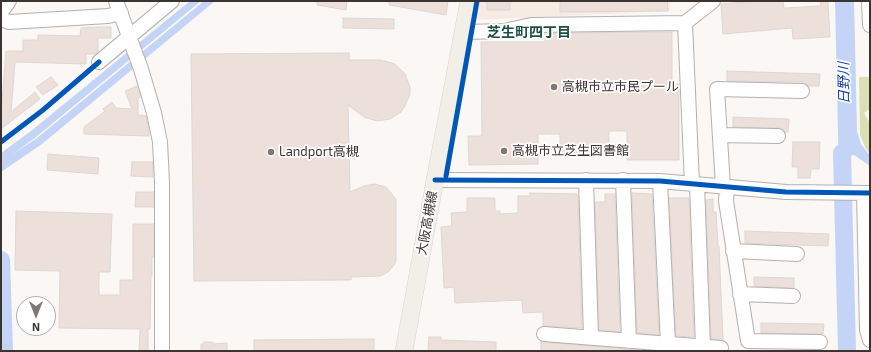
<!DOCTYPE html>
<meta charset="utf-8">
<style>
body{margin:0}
#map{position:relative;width:871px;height:352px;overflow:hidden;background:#faf7f5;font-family:"Exo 2",sans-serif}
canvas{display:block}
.frame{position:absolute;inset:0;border:2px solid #3b3430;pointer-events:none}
.north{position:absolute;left:16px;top:296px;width:40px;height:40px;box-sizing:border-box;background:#fff;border:1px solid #b1aeac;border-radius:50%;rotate:180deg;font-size:11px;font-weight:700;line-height:16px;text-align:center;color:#3b3430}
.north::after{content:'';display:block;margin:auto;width:14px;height:18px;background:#7e7875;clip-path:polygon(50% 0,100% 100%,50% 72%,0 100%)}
</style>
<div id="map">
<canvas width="871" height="352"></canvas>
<div class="frame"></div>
<div class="north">N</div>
</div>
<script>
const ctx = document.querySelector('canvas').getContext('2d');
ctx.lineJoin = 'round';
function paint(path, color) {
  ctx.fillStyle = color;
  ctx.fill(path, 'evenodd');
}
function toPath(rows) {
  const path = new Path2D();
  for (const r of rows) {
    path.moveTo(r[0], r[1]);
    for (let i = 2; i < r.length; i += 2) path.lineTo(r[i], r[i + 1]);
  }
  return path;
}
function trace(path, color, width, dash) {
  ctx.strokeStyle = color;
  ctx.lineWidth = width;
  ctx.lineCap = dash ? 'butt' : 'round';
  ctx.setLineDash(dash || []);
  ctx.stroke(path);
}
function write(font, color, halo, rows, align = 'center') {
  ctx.font = font + ' "Exo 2","Noto Sans JP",sans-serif';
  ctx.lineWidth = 3.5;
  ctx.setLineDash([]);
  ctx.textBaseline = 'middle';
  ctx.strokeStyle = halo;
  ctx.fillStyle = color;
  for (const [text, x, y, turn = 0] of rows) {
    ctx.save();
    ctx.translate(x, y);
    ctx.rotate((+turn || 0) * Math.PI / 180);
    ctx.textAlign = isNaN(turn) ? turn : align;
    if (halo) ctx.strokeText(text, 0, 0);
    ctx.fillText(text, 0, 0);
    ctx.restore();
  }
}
const built = toPath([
 [479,1,670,1,670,11,476,20]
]);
const green = toPath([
 [859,77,869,77,870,109,864,113,870,123,870,154,866,149,860,135]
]);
const water = toPath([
 [190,1,201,1,36,137,12,155,37,138,204,1,215,1,42,144,1,172,1,153,31,131],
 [835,1,854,1,857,131,861,144,867,152,870,155,870,166,854,155,849,156,848,160,848,177,839,177]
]);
const river = toPath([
 [842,153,847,351],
 [1,260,4,351]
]);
const building = toPath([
 [317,1,347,1,346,10,317,5,317,1],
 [389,1,448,1,446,15,389,5,389,1],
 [487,1,510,1,510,10,487,10,487,1],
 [560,1,667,1,668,11,560,12,560,1],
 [758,1,783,1,784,8,821,6,820,1,828,1,830,37,793,39,792,28,723,34,721,4,758,1],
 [343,18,394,19,394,29,343,28,343,18],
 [98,27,111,27,111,38,98,38,98,52,95,54,86,54,86,64,15,62,11,112,35,92,40,99,1,129,1,114,6,51,23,51,23,40,38,40,38,35,80,36,81,28,98,27],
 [672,32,672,84,679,84,679,160,627,160,627,131,609,131,609,154,560,154,560,134,538,134,538,164,469,165,468,136,482,136,481,42,545,42,545,33,672,32],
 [349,53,349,60,381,60,395,64,405,74,410,87,410,94,405,106,401,112,390,119,377,121,370,119,364,117,348,105,350,192,364,186,374,184,386,187,396,199,396,261,394,265,388,272,380,276,351,277,351,280,194,281,191,54,349,53],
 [727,71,820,74,819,86,808,86,802,82,727,81,727,71],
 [51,77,58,85,43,95,36,87,51,77],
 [137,86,141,97,138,98,138,115,146,116,149,130,149,136,84,134,84,127,105,111,103,109,112,102,116,108,132,109,125,91,137,86],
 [733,117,789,119,788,132,785,132,782,129,778,128,733,127,733,117],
 [793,142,820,142,819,169,811,169,810,178,798,178,798,167,792,167,793,142],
 [48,154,99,158,98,174,47,170,48,154],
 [132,162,153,162,153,177,131,176,132,162],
 [136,192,154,192,154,207,135,207,136,192],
 [530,193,577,194,577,196,578,196,582,328,543,326,543,312,523,313,522,300,455,303,454,287,444,288,441,227,452,226,451,213,467,212,467,198,495,198,495,211,500,211,500,214,518,213,518,196,530,196,530,193],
 [632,193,652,194,659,335,637,333,632,193],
 [605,194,615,194,620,332,599,330,595,202,605,202,605,194],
 [669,198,689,198,694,337,676,336,669,198],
 [713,199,713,212,716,212,718,246,719,246,723,340,711,339,706,200,713,199],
 [16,211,112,214,110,272,99,272,99,295,120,295,120,280,133,280,133,224,154,224,154,257,152,257,152,275,151,275,150,329,148,329,148,351,139,351,140,329,59,328,60,271,15,270,16,211],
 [745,231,829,234,828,246,745,243,745,231],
 [754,277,794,278,794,288,754,286,754,277],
 [761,323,824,324,823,334,761,333,761,323],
 [429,337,441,337,441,340,496,342,496,351,428,351,429,337],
 [374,339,374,351,254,351,254,340,374,339],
 [204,342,213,342,213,344,227,343,227,351,201,351,201,344,204,344,204,342],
 [541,342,543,342,651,351,541,351,541,342]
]);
const minor = toPath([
 [116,1,141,69,154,113,160,142,162,182,162,351],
 [869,1,870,25],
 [1,12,9,1],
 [1,19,9,22,108,16,121,13],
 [685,23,713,1],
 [464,32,504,31,531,25,685,23,692,184],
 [99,62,172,1],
 [720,135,778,136],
 [435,180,660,181,786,192,870,193],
 [586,180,591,337],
 [623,180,629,341],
 [660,181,668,344],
 [697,184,703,347],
 [723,187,717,89,802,91],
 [727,187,726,201,748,341,820,342],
 [864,193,867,330,870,340],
 [733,251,797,254],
 [740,294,793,296],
 [544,334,721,348]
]);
const major = toPath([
 [404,351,435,180,469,1]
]);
const cycleway = toPath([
 [1,142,43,110,99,62],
 [446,176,477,1],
 [435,180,660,181,786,192,870,193]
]);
const markers = [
 [554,87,4,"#7e7875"],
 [504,151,4,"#7e7875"],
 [271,152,4,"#7e7875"]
];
const poiNames = [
 ["高槻市立市民プール",562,87],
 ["高槻市立芝生図書館",512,151],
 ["Landport高槻",279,152]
];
const streetNames = [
 ["大阪高槻線",427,223,-80]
];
const neighbourhoodNames = [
 ["芝生町四丁目",529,32]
];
const waterNames = [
 ["日野川",844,83,-91]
];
paint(built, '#f8ebe4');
paint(green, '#dae0b4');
paint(water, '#c3d4f6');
trace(river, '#c3d4f6', 18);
paint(building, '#ede0da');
trace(building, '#dbd7d4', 1);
trace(minor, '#b4b0ae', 16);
trace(major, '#d6d3d2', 18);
trace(minor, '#fefefe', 14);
trace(major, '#f2efe8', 17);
trace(cycleway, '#0057b8', 5);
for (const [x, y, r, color] of markers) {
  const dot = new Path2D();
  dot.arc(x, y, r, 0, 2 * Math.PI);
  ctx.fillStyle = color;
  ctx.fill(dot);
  trace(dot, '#fff', 1.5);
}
write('13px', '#3b3430', '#fff', poiNames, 'left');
write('13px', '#3b3430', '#fff', streetNames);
write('bold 14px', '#1d5042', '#fff', neighbourhoodNames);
write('italic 14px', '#1a44a1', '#fff', waterNames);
</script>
